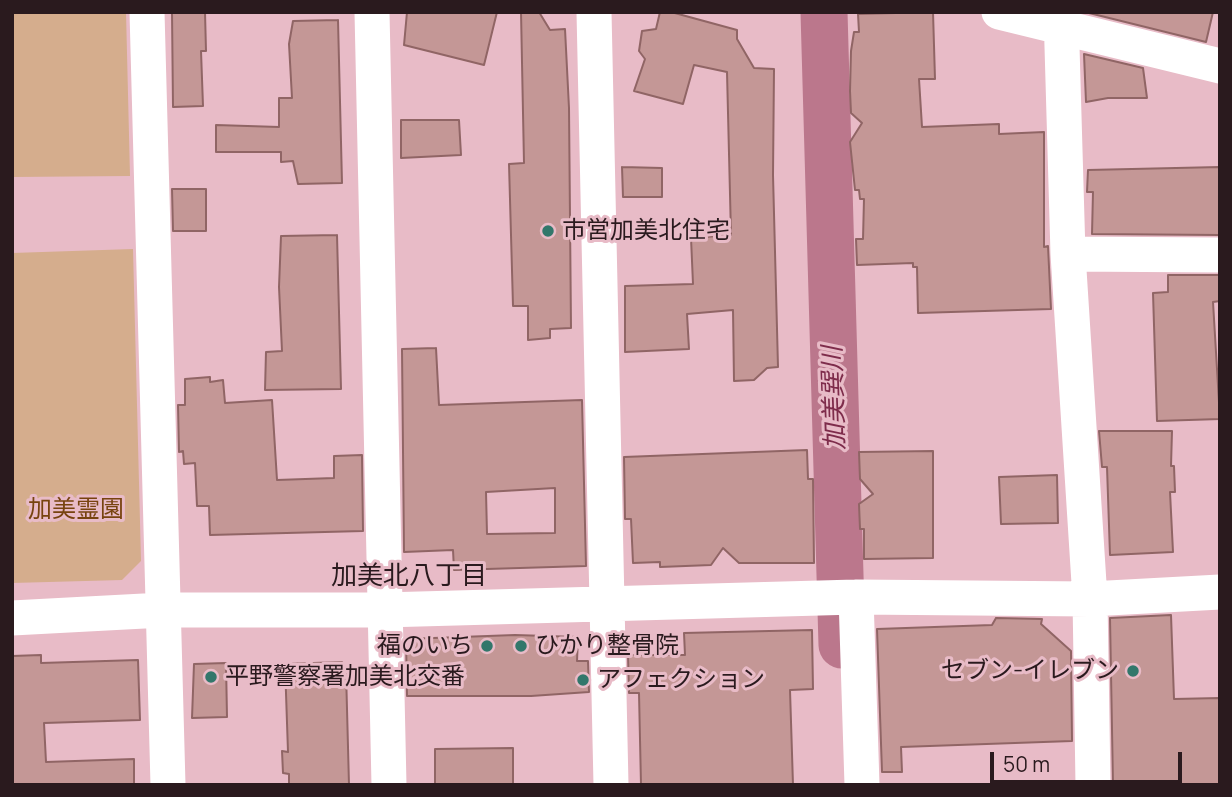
<!DOCTYPE html>
<meta charset="utf-8">
<style>
body{margin:0}
#map{position:relative;width:1232px;height:797px;overflow:hidden;background:#e8bbc7;font-family:Manrope,sans-serif}
canvas{display:block}
.frame{position:absolute;inset:0;border:14px solid #2a1a1e;pointer-events:none}
.scale{position:absolute;left:990px;top:752px;width:192px;height:32px;box-sizing:border-box;border:4px solid #2a1a1e;border-top:0;padding-left:9px;font-size:21px;line-height:24px;white-space:nowrap;color:#2a1a1e;-webkit-text-stroke:5px #e8bbc7;paint-order:stroke}
</style>
<div id="map">
<canvas width="1232" height="797"></canvas>
<div class="frame"></div>
<div class="scale">50 m</div>
</div>
<script>
const ctx = document.querySelector('canvas').getContext('2d');
ctx.lineJoin = 'round';
function paint(path, color) {
  ctx.fillStyle = color;
  ctx.fill(path, 'evenodd');
}
function toPath(rows) {
  const path = new Path2D();
  for (const r of rows) {
    path.moveTo(r[0], r[1]);
    for (let i = 2; i < r.length; i += 2) path.lineTo(r[i], r[i + 1]);
  }
  return path;
}
function trace(path, color, width, dash) {
  ctx.strokeStyle = color;
  ctx.lineWidth = width;
  ctx.lineCap = dash ? 'butt' : 'round';
  ctx.setLineDash(dash || []);
  ctx.stroke(path);
}
function write(font, color, halo, rows, align = 'center') {
  ctx.font = font + ' Manrope,"Noto Sans JP",sans-serif';
  ctx.lineWidth = 6;
  ctx.setLineDash([]);
  ctx.textBaseline = 'middle';
  ctx.strokeStyle = halo;
  ctx.fillStyle = color;
  for (const [text, x, y, turn = 0] of rows) {
    ctx.save();
    ctx.translate(x, y);
    ctx.rotate((+turn || 0) * Math.PI / 180);
    ctx.textAlign = isNaN(turn) ? turn : align;
    if (halo) ctx.strokeText(text, 0, 0);
    ctx.fillText(text, 0, 0);
    ctx.restore();
  }
}
const green = toPath([
 [12,12,126,12,130,176,12,177],
 [133,249,141,561,122,580,12,583,12,253]
]);
const river = toPath([
 [824,12,842,645]
]);
const building = toPath([
 [172,12,205,12,206,51,201,51,203,106,173,107,172,12],
 [407,12,497,12,484,65,404,45,407,12],
 [521,12,539,12,550,30,565,29,569,108,571,328,550,329,550,338,528,340,528,306,513,306,509,164,524,163,521,12],
 [660,12,671,12,737,30,737,39,754,68,774,69,773,175,778,367,767,368,754,380,734,381,733,310,687,314,689,349,625,352,625,286,693,284,691,238,731,235,727,72,694,65,683,104,634,91,645,59,639,51,642,31,656,29,660,12],
 [933,12,935,79,919,79,922,127,999,124,999,134,1044,132,1044,247,1048,246,1051,309,918,313,917,267,913,267,913,263,857,265,856,239,863,239,864,199,860,199,859,190,855,190,850,142,862,123,851,113,850,91,851,51,854,32,859,32,858,14,933,12],
 [1085,12,1213,12,1206,42,1085,12],
 [338,20,342,183,298,184,293,161,281,162,281,152,216,152,216,125,279,127,279,98,292,98,289,44,293,21,338,20],
 [1084,54,1143,68,1147,98,1108,98,1086,102,1084,54],
 [401,120,459,120,461,155,401,158,401,120],
 [622,167,662,168,662,197,623,197,622,167],
 [1220,167,1220,235,1092,234,1093,192,1087,192,1088,170,1220,167],
 [172,189,206,189,206,231,173,231,172,189],
 [337,235,341,389,265,390,266,352,282,351,279,287,281,236,337,235],
 [1168,275,1220,275,1220,301,1213,302,1220,419,1157,421,1153,293,1168,292,1168,275],
 [436,348,439,405,582,400,586,566,454,570,453,550,404,552,402,349,436,348],
 [555,488,555,533,487,534,486,492,555,488],
 [210,377,210,382,223,380,225,403,272,400,277,480,334,478,334,456,362,455,363,531,210,535,209,506,197,506,195,463,184,464,183,451,179,452,178,405,185,405,185,379,210,377],
 [1099,431,1172,431,1171,466,1174,466,1175,492,1170,492,1173,552,1110,555,1107,467,1102,467,1099,431],
 [807,450,808,479,813,479,814,563,739,563,723,548,711,565,660,567,660,562,633,563,631,519,625,519,624,457,807,450],
 [933,451,933,558,864,559,864,529,860,529,859,504,873,494,860,479,859,452,933,451],
 [1057,475,1058,523,1001,524,999,477,1057,475],
 [1171,615,1174,699,1220,698,1220,785,1113,785,1110,618,1171,615],
 [996,618,1042,619,1041,624,1071,651,1072,741,901,747,902,772,882,772,877,629,992,625,996,618],
 [812,630,813,689,790,690,793,785,641,785,639,693,629,693,628,655,685,655,684,633,812,630],
 [515,635,578,637,577,661,588,661,589,692,531,696,407,696,406,639,515,635],
 [41,655,41,663,138,660,140,720,44,723,46,762,134,759,134,785,12,785,12,656,41,655],
 [342,662,342,670,346,671,349,785,289,785,289,774,283,773,282,751,288,752,285,664,342,662],
 [226,663,227,717,192,718,194,664,226,663],
 [513,748,513,785,435,785,435,749,513,748]
]);
const minor = toPath([
 [147,12,168,785],
 [372,12,389,785],
 [594,12,611,785],
 [999,12,1220,66],
 [1061,12,1068,254,1090,599,1093,785],
 [1068,254,1220,255],
 [856,597,862,785],
 [12,618,163,610,383,610,856,597,1090,599,1220,592]
]);
const markers = [
 [548,231,7,"#32776b"],
 [487,646,7,"#32776b"],
 [521,646,7,"#32776b"],
 [1133,671,7,"#32776b"],
 [211,677,7,"#32776b"],
 [583,680,7,"#32776b"]
];
const poiNames = [
 ["市営加美北住宅",562,231],
 ["福のいち",473,646,"right"],
 ["ひかり整骨院",535,646],
 ["セブン-イレブン",1119,671,"right"],
 ["平野警察署加美北交番",225,677],
 ["アフェクション",597,680]
];
const parkNames = [
 ["加美霊園",76,510]
];
const waterNames = [
 ["加美巽川",835,398,-92]
];
const neighbourhoodNames = [
 ["加美北八丁目",409,577]
];
paint(green, '#d5ad8d');
trace(river, '#bb778c', 47);
paint(building, '#c49796');
trace(building, '#906565', 2);
trace(minor, '#fff', 35);
for (const [x, y, r, color] of markers) {
  const dot = new Path2D();
  dot.arc(x, y, r, 0, 2 * Math.PI);
  ctx.fillStyle = color;
  ctx.fill(dot);
  trace(dot, '#e8bbc7', 2.5);
}
write('24px', '#2a1a1e', '#e8bbc7', poiNames, 'left');
write('24px', '#77430f', '#e8bbc7', parkNames);
write('italic 26px', '#7e2c4b', '#e8bbc7', waterNames);
write('26px', '#2a1a1e', '#e8bbc7', neighbourhoodNames);
</script>
